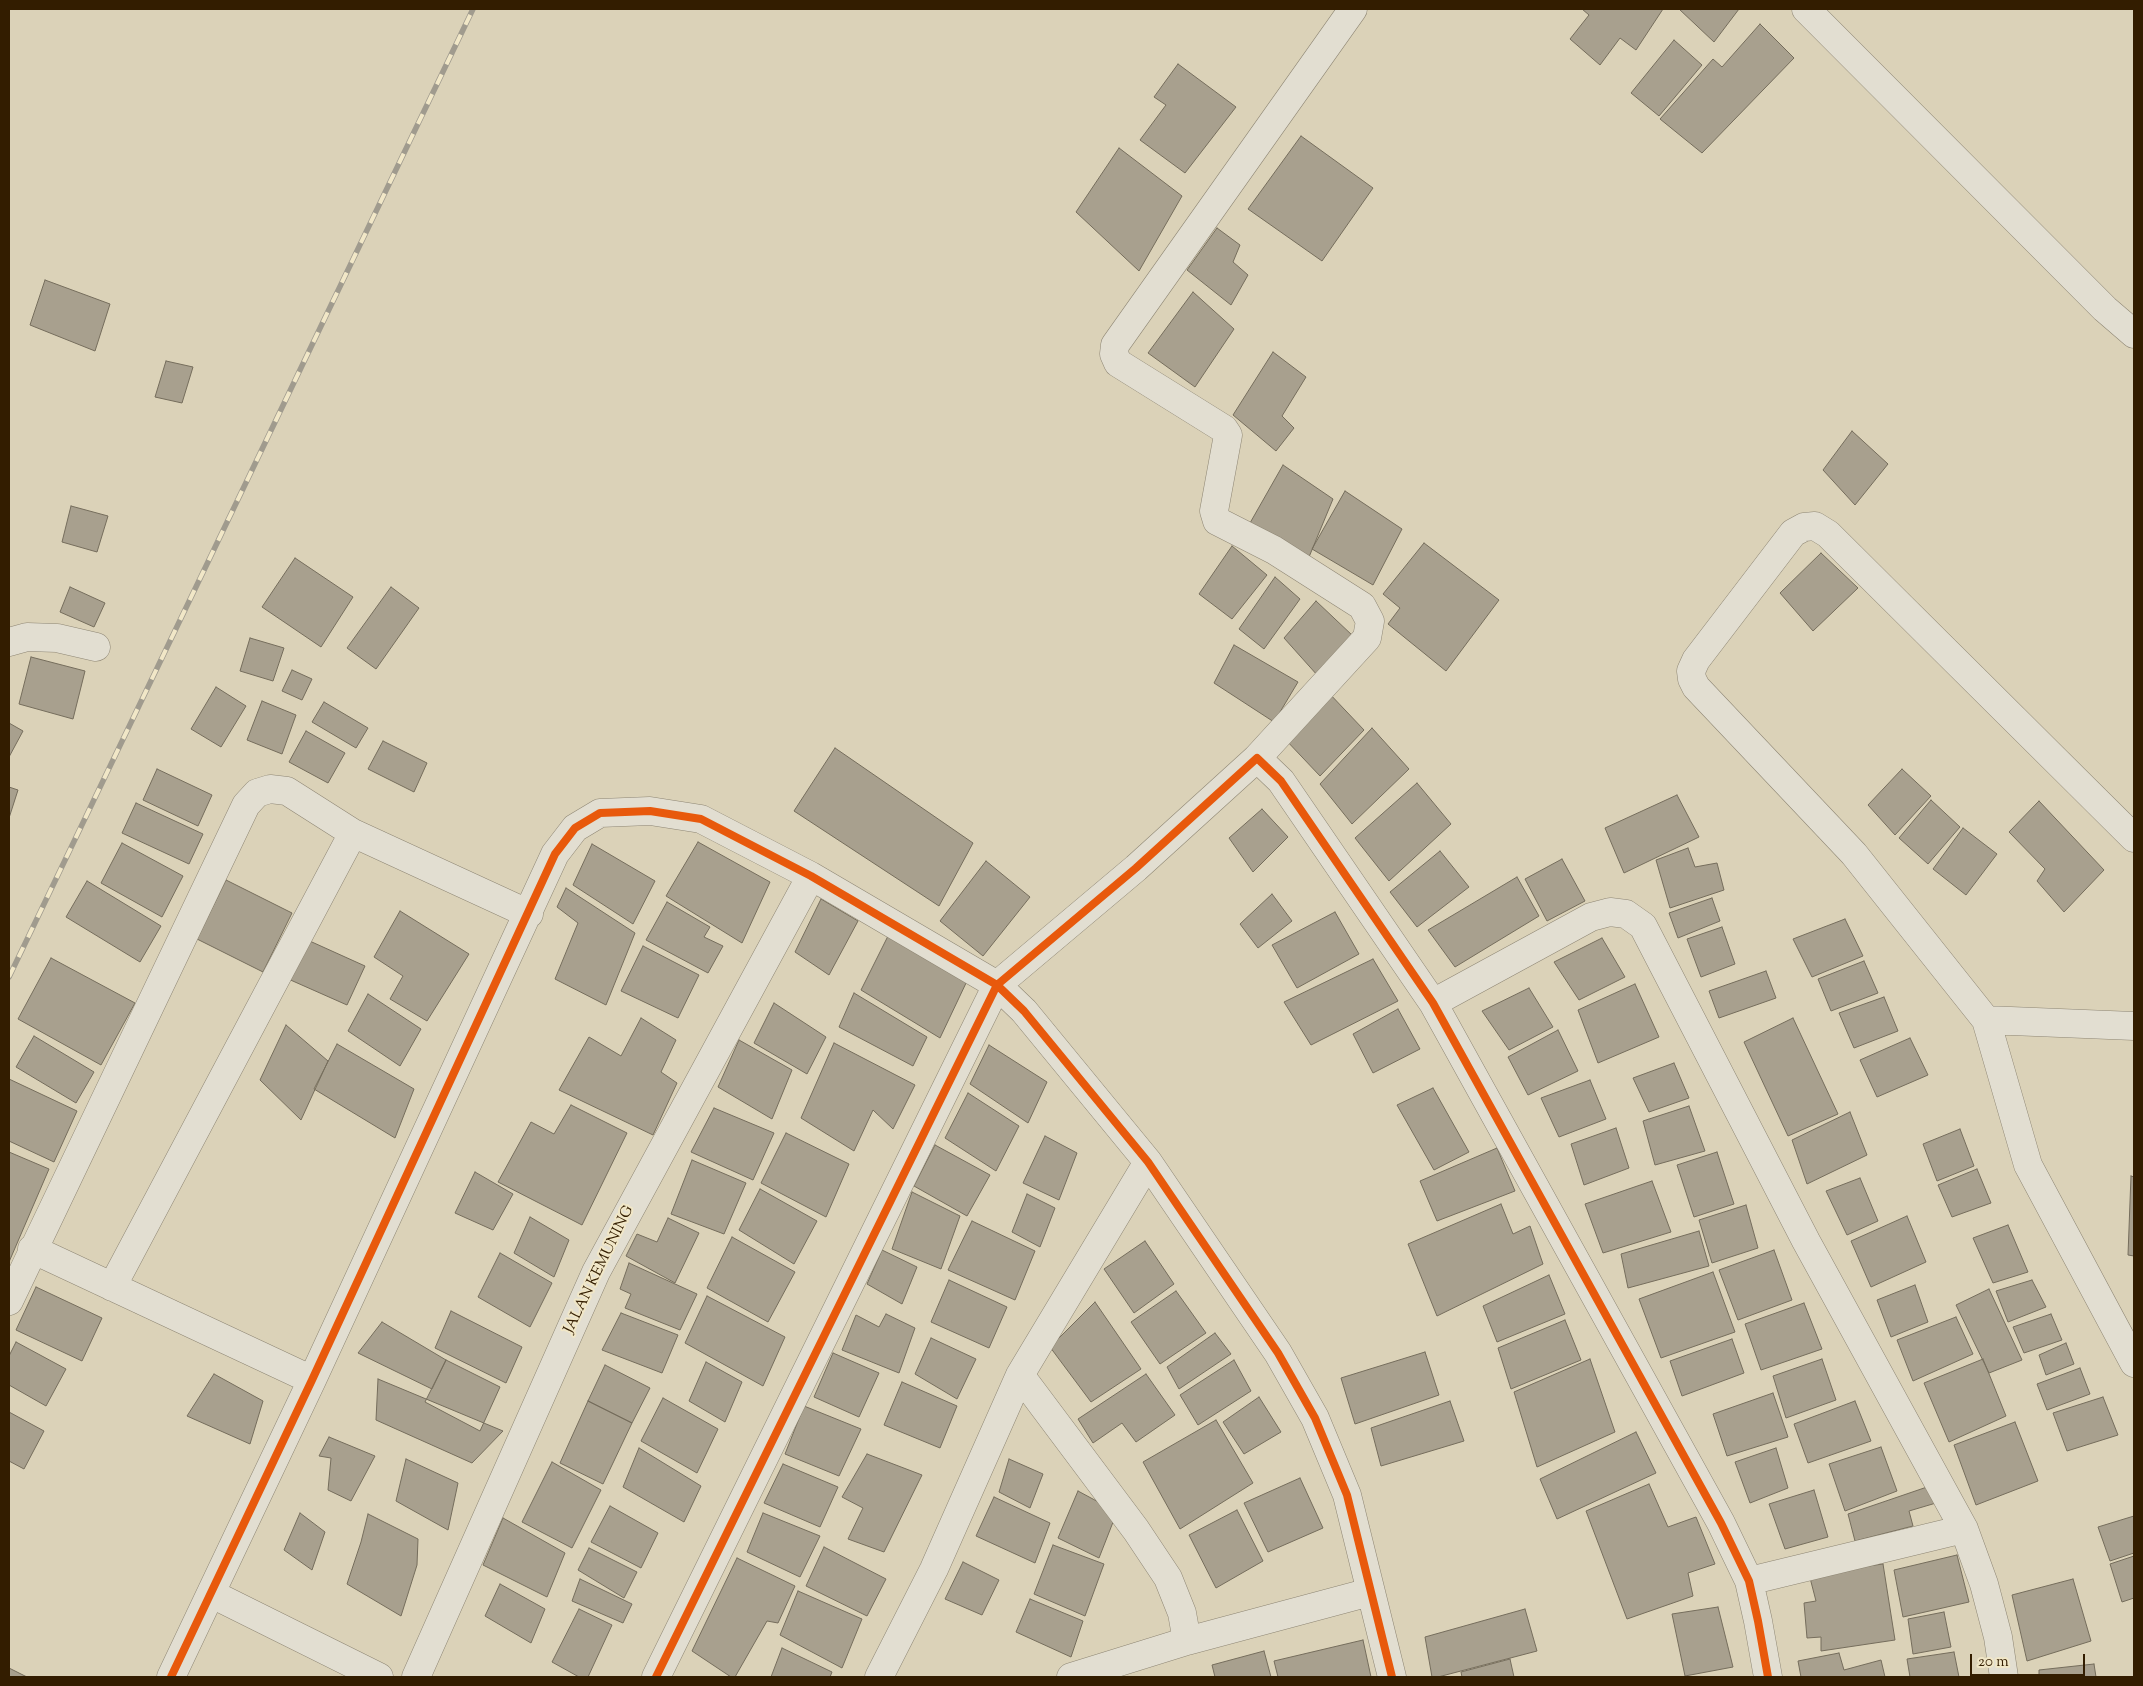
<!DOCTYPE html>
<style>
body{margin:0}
#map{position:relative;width:2143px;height:1686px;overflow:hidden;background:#dbd2b8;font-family:"Sorts Mill Goudy",serif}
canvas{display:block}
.frame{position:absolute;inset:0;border:10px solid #331d00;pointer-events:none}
.scale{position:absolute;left:1970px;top:1654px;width:115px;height:22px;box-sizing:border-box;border:2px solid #331d00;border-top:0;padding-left:6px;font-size:15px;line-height:18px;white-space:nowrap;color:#331d00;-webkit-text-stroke:4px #f1e7c7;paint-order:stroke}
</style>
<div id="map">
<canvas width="2143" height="1686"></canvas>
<div class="frame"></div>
<div class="scale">20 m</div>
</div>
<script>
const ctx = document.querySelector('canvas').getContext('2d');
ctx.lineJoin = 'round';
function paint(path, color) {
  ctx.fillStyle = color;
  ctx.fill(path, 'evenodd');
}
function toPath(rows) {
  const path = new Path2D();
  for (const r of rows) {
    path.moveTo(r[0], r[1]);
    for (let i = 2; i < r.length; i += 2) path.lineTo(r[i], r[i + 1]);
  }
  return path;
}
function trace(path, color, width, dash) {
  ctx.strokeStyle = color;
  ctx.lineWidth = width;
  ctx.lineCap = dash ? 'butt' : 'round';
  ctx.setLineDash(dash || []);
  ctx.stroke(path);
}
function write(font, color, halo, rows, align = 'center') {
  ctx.font = font + ' "Sorts Mill Goudy",serif';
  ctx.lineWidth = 4;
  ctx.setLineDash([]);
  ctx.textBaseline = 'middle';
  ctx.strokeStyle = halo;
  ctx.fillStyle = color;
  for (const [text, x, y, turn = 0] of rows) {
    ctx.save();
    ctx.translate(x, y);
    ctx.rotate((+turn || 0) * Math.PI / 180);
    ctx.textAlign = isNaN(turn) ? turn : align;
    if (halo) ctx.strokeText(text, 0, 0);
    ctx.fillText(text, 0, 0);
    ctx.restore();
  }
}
const building = toPath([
 [1582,9,1663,9,1636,50,1620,38,1600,65,1570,39,1589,15,1582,9],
 [1679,9,1739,9,1714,42,1679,9],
 [1760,24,1794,58,1702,153,1660,119,1713,59,1722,67,1760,24],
 [1674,40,1702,65,1659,116,1631,93,1674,40],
 [1178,64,1236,107,1185,173,1140,140,1166,105,1154,97,1178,64],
 [1301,136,1373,188,1322,261,1248,209,1301,136],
 [1119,148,1182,196,1139,271,1076,212,1119,148],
 [1217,228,1240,245,1233,262,1248,275,1231,305,1187,270,1217,228],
 [45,280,110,304,95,351,30,325,45,280],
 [1193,292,1234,329,1195,387,1148,353,1193,292],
 [1273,352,1306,377,1282,416,1294,428,1276,451,1233,415,1273,352],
 [166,361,193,367,182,403,155,397,166,361],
 [1852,431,1888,464,1855,505,1823,470,1852,431],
 [1283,465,1333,499,1309,557,1250,523,1283,465],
 [1345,491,1402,529,1373,585,1312,549,1345,491],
 [71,506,108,516,97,552,62,542,71,506],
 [1424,543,1499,600,1446,671,1388,624,1400,608,1383,594,1424,543],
 [1232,546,1267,575,1232,619,1199,594,1232,546],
 [1821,553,1858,588,1813,631,1780,593,1821,553],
 [295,558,353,597,321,647,262,607,295,558],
 [1275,577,1300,599,1264,649,1239,629,1275,577],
 [70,587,105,603,94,627,60,612,70,587],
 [391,587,419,608,376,669,347,648,391,587],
 [1316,601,1353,636,1318,676,1284,638,1316,601],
 [250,638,284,648,273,681,240,671,250,638],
 [1234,645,1298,682,1274,722,1214,683,1234,645],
 [31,657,85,671,73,719,19,704,31,657],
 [292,670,312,679,302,700,282,691,292,670],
 [216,687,246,706,221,747,191,729,216,687],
 [1327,691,1364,730,1320,776,1284,738,1327,691],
 [262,701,296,715,282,754,247,740,262,701],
 [324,702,368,728,356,748,312,722,324,702],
 [9,723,23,731,9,757,9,723],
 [1372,728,1409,769,1352,824,1320,784,1372,728],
 [306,731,345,753,328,783,289,762,306,731],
 [383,741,427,763,414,792,368,769,383,741],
 [835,748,973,843,939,906,794,811,835,748],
 [157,769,212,795,198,826,143,800,157,769],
 [1902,769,1931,796,1895,835,1868,805,1902,769],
 [1417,783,1451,824,1389,881,1355,838,1417,783],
 [9,787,18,790,9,818,9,787],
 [1677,795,1699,837,1624,873,1605,828,1677,795],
 [1931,800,1960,827,1928,864,1899,838,1931,800],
 [2039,801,2104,870,2064,912,2037,881,2045,869,2009,832,2039,801],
 [136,803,203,834,189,864,122,833,136,803],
 [1262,809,1288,837,1253,872,1229,838,1262,809],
 [1963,828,1997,854,1966,895,1933,869,1963,828],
 [698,842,770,882,742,943,666,896,698,842],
 [122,843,183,876,162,917,101,883,122,843],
 [592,844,655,881,633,924,573,885,592,844],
 [1688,848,1695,867,1717,863,1724,890,1670,908,1656,860,1688,848],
 [1440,851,1469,887,1417,927,1390,892,1440,851],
 [1562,859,1585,901,1547,921,1525,879,1562,859],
 [986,861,1030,897,983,956,940,921,986,861],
 [1517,877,1539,916,1455,967,1428,930,1517,877],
 [226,880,292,913,263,972,197,939,226,880],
 [87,881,161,926,140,962,66,917,87,881],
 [566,888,635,933,606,1005,555,979,578,923,557,907,566,888],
 [1272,894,1292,921,1258,948,1240,924,1272,894],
 [1712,898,1720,921,1678,938,1669,913,1712,898],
 [821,899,858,921,829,975,795,952,821,899],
 [667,902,710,927,704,937,723,946,708,973,646,940,667,902],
 [400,911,469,954,427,1021,390,999,403,976,374,957,400,911],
 [1335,912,1359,954,1297,988,1272,945,1335,912],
 [1845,919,1863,956,1812,977,1793,939,1845,919],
 [1722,927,1735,964,1701,977,1687,939,1722,927],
 [888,936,967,981,940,1038,861,990,888,936],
 [303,938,365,966,347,1005,286,978,303,938],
 [1602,938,1625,977,1579,1000,1554,962,1602,938],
 [643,946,699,975,678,1018,621,991,643,946],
 [51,958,135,1003,101,1065,18,1019,51,958],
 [1373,959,1398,1001,1311,1045,1284,1002,1373,959],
 [1864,961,1878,993,1831,1011,1818,979,1864,961],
 [1766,971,1776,998,1719,1018,1709,991,1766,971],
 [1635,984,1659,1037,1598,1063,1578,1010,1635,984],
 [1529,988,1553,1027,1509,1050,1482,1011,1529,988],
 [854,993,927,1037,913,1066,839,1027,854,993],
 [368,994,421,1029,400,1066,348,1031,368,994],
 [1884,997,1898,1031,1854,1048,1839,1013,1884,997],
 [774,1003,826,1037,807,1074,754,1043,774,1003],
 [1398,1009,1420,1049,1373,1073,1353,1034,1398,1009],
 [641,1018,676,1040,661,1072,677,1083,653,1135,559,1090,589,1037,621,1056,641,1018],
 [1793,1018,1838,1114,1788,1136,1744,1042,1793,1018],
 [286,1025,328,1061,301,1120,260,1080,286,1025],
 [1558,1030,1578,1071,1528,1095,1508,1057,1558,1030],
 [34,1036,94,1072,76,1103,16,1067,34,1036],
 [1910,1038,1928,1075,1877,1097,1860,1060,1910,1038],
 [739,1040,792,1070,772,1119,718,1087,739,1040],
 [834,1043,915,1085,893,1129,873,1110,854,1151,801,1118,834,1043],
 [337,1044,414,1089,395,1138,314,1089,337,1044],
 [989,1045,1047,1082,1028,1123,970,1084,989,1045],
 [1674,1063,1689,1098,1649,1112,1633,1078,1674,1063],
 [9,1079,77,1111,54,1162,9,1141,9,1079],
 [1590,1080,1606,1119,1559,1137,1541,1098,1590,1080],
 [1433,1088,1469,1152,1434,1170,1397,1105,1433,1088],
 [968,1093,1019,1126,996,1171,945,1138,968,1093],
 [571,1105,627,1133,582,1225,498,1182,531,1122,554,1134,571,1105],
 [1689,1106,1705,1151,1655,1165,1643,1121,1689,1106],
 [714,1108,774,1133,753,1180,691,1152,714,1108],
 [1850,1112,1867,1155,1807,1184,1792,1140,1850,1112],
 [1616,1128,1629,1168,1584,1185,1571,1144,1616,1128],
 [1960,1129,1974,1166,1937,1181,1923,1144,1960,1129],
 [786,1133,849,1164,826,1217,761,1183,786,1133],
 [1045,1136,1077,1153,1059,1200,1023,1183,1045,1136],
 [935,1145,990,1175,967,1216,914,1186,935,1145],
 [1497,1148,1515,1191,1437,1221,1420,1181,1497,1148],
 [9,1152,49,1169,9,1262,9,1152],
 [1717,1152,1734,1204,1694,1217,1677,1165,1717,1152],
 [692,1160,746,1183,724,1234,671,1214,692,1160],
 [1977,1169,1991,1203,1952,1217,1938,1185,1977,1169],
 [475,1172,513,1194,493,1230,455,1213,475,1172],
 [2131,1176,2134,1177,2134,1256,2128,1255,2131,1176],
 [1860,1178,1878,1221,1847,1235,1826,1191,1860,1178],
 [1652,1181,1671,1232,1603,1253,1585,1204,1652,1181],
 [760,1189,817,1221,794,1264,739,1230,760,1189],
 [912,1192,960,1216,941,1269,892,1249,912,1192],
 [1027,1194,1055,1208,1040,1247,1012,1232,1027,1194],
 [1501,1204,1513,1234,1530,1226,1543,1264,1437,1316,1408,1244,1501,1204],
 [1746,1205,1758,1248,1712,1263,1699,1220,1746,1205],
 [1907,1216,1926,1262,1871,1287,1851,1241,1907,1216],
 [530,1217,569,1240,554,1277,514,1253,530,1217],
 [668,1218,699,1233,675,1283,626,1256,637,1234,657,1242,668,1218],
 [972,1221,1035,1251,1015,1300,948,1270,972,1221],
 [2008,1225,2028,1272,1993,1283,1973,1238,2008,1225],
 [1699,1231,1709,1266,1628,1288,1621,1254,1699,1231],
 [732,1237,795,1272,768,1322,707,1288,732,1237],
 [1145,1241,1174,1284,1134,1313,1104,1269,1145,1241],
 [882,1250,917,1267,902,1304,867,1284,882,1250],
 [1774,1250,1792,1300,1738,1320,1719,1270,1774,1250],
 [500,1253,552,1283,530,1327,478,1297,500,1253],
 [629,1263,697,1294,680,1330,625,1308,631,1294,620,1289,629,1263],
 [1713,1272,1735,1332,1661,1358,1639,1299,1713,1272],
 [1549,1275,1565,1314,1497,1342,1483,1306,1549,1275],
 [949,1280,1007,1307,989,1348,931,1322,949,1280],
 [2032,1280,2046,1307,2008,1322,1996,1291,2032,1280],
 [1915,1285,1928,1322,1891,1337,1877,1300,1915,1285],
 [36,1287,102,1318,82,1361,16,1330,36,1287],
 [1989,1289,2022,1360,1989,1373,1956,1305,1989,1289],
 [1176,1291,1206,1333,1160,1364,1131,1322,1176,1291],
 [707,1296,785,1337,763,1386,685,1343,707,1296],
 [1095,1302,1141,1369,1091,1402,1050,1347,1095,1302],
 [1804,1303,1822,1349,1761,1370,1745,1324,1804,1303],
 [451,1311,522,1347,506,1383,435,1348,451,1311],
 [621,1313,678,1335,662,1373,602,1350,621,1313],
 [886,1314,915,1328,899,1373,842,1350,856,1315,879,1327,886,1314],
 [2051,1314,2062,1340,2024,1353,2013,1327,2051,1314],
 [1956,1317,1973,1354,1913,1381,1897,1340,1956,1317],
 [1565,1320,1581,1360,1511,1389,1498,1348,1565,1320],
 [382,1322,446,1360,432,1389,358,1353,382,1322],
 [1215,1333,1231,1354,1179,1389,1167,1367,1215,1333],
 [931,1338,976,1359,957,1399,915,1374,931,1338],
 [1732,1339,1744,1373,1682,1396,1670,1361,1732,1339],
 [16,1342,66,1369,46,1406,9,1385,9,1356,16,1342],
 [2066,1343,2074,1364,2046,1375,2039,1355,2066,1343],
 [1425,1352,1439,1395,1355,1424,1341,1378,1425,1352],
 [833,1353,879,1373,859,1417,814,1397,833,1353],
 [1590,1359,1615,1432,1537,1467,1514,1392,1590,1359],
 [1822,1359,1836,1400,1786,1418,1773,1376,1822,1359],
 [1983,1359,2006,1416,1949,1442,1924,1383,1983,1359],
 [446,1360,500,1387,480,1431,425,1402,446,1360],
 [1234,1360,1251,1391,1198,1425,1180,1395,1234,1360],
 [706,1362,742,1382,725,1422,689,1401,706,1362],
 [605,1365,650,1388,632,1423,588,1401,605,1365],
 [2080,1368,2090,1394,2047,1410,2037,1384,2080,1368],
 [214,1374,263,1401,250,1444,187,1416,214,1374],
 [1146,1374,1175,1415,1136,1442,1122,1423,1093,1443,1078,1419,1146,1374],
 [378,1379,503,1431,472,1463,376,1420,378,1379],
 [902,1382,957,1406,940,1448,884,1425,902,1382],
 [1773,1393,1788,1437,1727,1456,1713,1414,1773,1393],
 [1259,1397,1281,1432,1244,1454,1223,1422,1259,1397],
 [2103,1397,2118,1435,2067,1451,2053,1413,2103,1397],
 [663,1398,718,1429,697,1473,641,1441,663,1398],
 [588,1401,632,1423,603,1484,560,1463,588,1401],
 [1450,1401,1464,1441,1381,1466,1371,1428,1450,1401],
 [1855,1401,1871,1441,1808,1463,1794,1424,1855,1401],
 [804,1406,861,1429,839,1476,785,1454,804,1406],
 [9,1412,44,1431,24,1469,9,1461,9,1412],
 [1216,1420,1253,1483,1180,1529,1143,1462,1216,1420],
 [2015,1422,2038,1481,1976,1505,1954,1445,2015,1422],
 [1636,1432,1656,1473,1557,1519,1540,1479,1636,1432],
 [329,1437,375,1456,351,1501,328,1490,331,1458,319,1456,329,1437],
 [1881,1447,1897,1491,1845,1511,1829,1464,1881,1447],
 [639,1448,701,1486,684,1522,623,1487,639,1448],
 [1776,1448,1788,1488,1750,1503,1735,1462,1776,1448],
 [867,1454,922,1475,884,1552,848,1539,863,1508,842,1497,867,1454],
 [406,1459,458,1483,448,1530,396,1501,406,1459],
 [1009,1459,1043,1474,1030,1508,999,1492,1009,1459],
 [552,1462,601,1490,572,1548,522,1522,552,1462],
 [783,1464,838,1487,820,1527,764,1503,783,1464],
 [1300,1478,1323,1528,1268,1552,1244,1503,1300,1478],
 [1649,1484,1668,1527,1696,1517,1715,1564,1688,1573,1693,1596,1627,1619,1586,1511,1649,1484],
 [1930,1486,1936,1503,1909,1511,1913,1526,1855,1541,1848,1514,1930,1486],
 [1814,1490,1828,1537,1785,1549,1769,1504,1814,1490],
 [1078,1491,1117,1512,1099,1558,1058,1538,1078,1491],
 [994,1497,1050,1523,1035,1563,976,1536,994,1497],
 [610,1506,658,1533,641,1568,591,1542,610,1506],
 [1237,1510,1263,1561,1216,1588,1189,1535,1237,1510],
 [300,1513,325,1532,312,1570,284,1550,300,1513],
 [763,1513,820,1536,800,1577,747,1552,763,1513],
 [368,1514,418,1539,417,1565,401,1616,347,1584,361,1542,368,1514],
 [2134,1516,2134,1553,2110,1561,2098,1527,2134,1516],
 [503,1518,565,1553,547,1597,483,1565,503,1518],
 [1053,1545,1104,1564,1085,1616,1034,1594,1053,1545],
 [824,1547,886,1579,867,1616,806,1586,824,1547],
 [589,1548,637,1572,624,1598,578,1570,589,1548],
 [1957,1555,1969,1602,1903,1617,1894,1570,1957,1555],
 [2134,1556,2134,1598,2122,1602,2110,1564,2134,1556],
 [737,1558,795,1586,778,1623,767,1621,735,1677,731,1677,692,1651,737,1558],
 [963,1562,999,1580,982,1615,945,1599,963,1562],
 [1883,1564,1895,1640,1821,1651,1821,1637,1807,1638,1804,1603,1816,1601,1809,1574,1883,1564],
 [580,1579,632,1604,623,1623,572,1601,580,1579],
 [2073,1579,2091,1641,2027,1661,2012,1595,2073,1579],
 [500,1584,545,1609,531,1643,485,1616,500,1584],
 [798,1591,862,1619,842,1668,780,1635,798,1591],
 [1030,1599,1083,1621,1071,1657,1016,1632,1030,1599],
 [1718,1607,1733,1667,1685,1676,1672,1614,1718,1607],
 [579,1609,612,1625,588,1677,579,1677,552,1662,579,1609],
 [1525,1609,1537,1651,1438,1677,1432,1677,1425,1637,1525,1609],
 [1944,1612,1951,1647,1913,1654,1908,1619,1944,1612],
 [1363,1640,1371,1677,1278,1677,1274,1661,1363,1640],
 [782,1648,832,1672,830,1677,771,1677,782,1648],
 [1264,1651,1271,1677,1215,1677,1212,1665,1264,1651],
 [1954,1652,1959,1677,1910,1677,1907,1659,1954,1652],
 [1839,1653,1844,1670,1881,1660,1885,1677,1801,1677,1798,1661,1839,1653],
 [1510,1659,1514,1677,1462,1677,1461,1672,1510,1659],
 [2094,1664,2096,1677,2039,1677,2039,1670,2094,1664],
 [9,1668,27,1677,9,1677,9,1668]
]);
const minor = toPath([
 [1806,9,2105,309,2134,334],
 [9,642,27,637,57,638,96,647],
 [1257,758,1367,638,1370,621,1362,606,1274,550,1217,521,1214,511,1228,435,1224,429,1118,363,1114,354,1115,345,1353,9],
 [1433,1003,1591,917,1610,912,1626,914,1643,926,1806,1241,1964,1529,1984,1584,1998,1637,2004,1677],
 [1986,1020,1854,854,1696,687,1692,679,1691,671,1696,660,1793,533,1804,527,1815,526,1828,534,2134,838],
 [2134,1026,1986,1020,2028,1165,2134,1363],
 [32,1249,312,1380],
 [112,1287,353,833],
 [9,1301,246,805,257,793,270,789,287,791,353,833,529,914],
 [1020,1375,1136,1530,1168,1578,1182,1613,1187,1641],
 [1749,1581,1964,1529],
 [212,1594,379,1677],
 [171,1677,312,1380,555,854,575,828,600,813,650,811,701,819,811,876,997,985,1024,1011,1148,1162,1278,1353,1315,1418,1347,1495,1392,1677],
 [416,1677,596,1272,811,876],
 [656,1677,997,985,1136,868,1257,758,1281,781,1433,1003,1721,1523,1749,1581,1758,1621,1768,1677],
 [879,1677,934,1569,1020,1375,1148,1162],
 [1071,1677,1187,1641,1370,1592]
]);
const rail = toPath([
 [9,977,473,9]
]);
const cycleway = toPath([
 [171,1677,312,1380,555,854,575,828,600,813,650,811,701,819,811,876,997,985,1024,1011,1148,1162,1278,1353,1315,1418,1347,1495,1392,1677],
 [656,1677,997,985,1136,868,1257,758,1281,781,1433,1003,1721,1523,1749,1581,1758,1621,1768,1677]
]);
const streetNames = [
 ["JALAN KEMUNING",600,1270,-64]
];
paint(building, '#a8a08e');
trace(building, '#756d5c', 1);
trace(minor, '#8e8674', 29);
trace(minor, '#e2ded1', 28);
trace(rail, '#a09b8e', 5.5);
trace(rail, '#f1e7c7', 4, [11]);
trace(cycleway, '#e8590c', 8);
write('15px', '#331d00', '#f1e7c7', streetNames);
</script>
